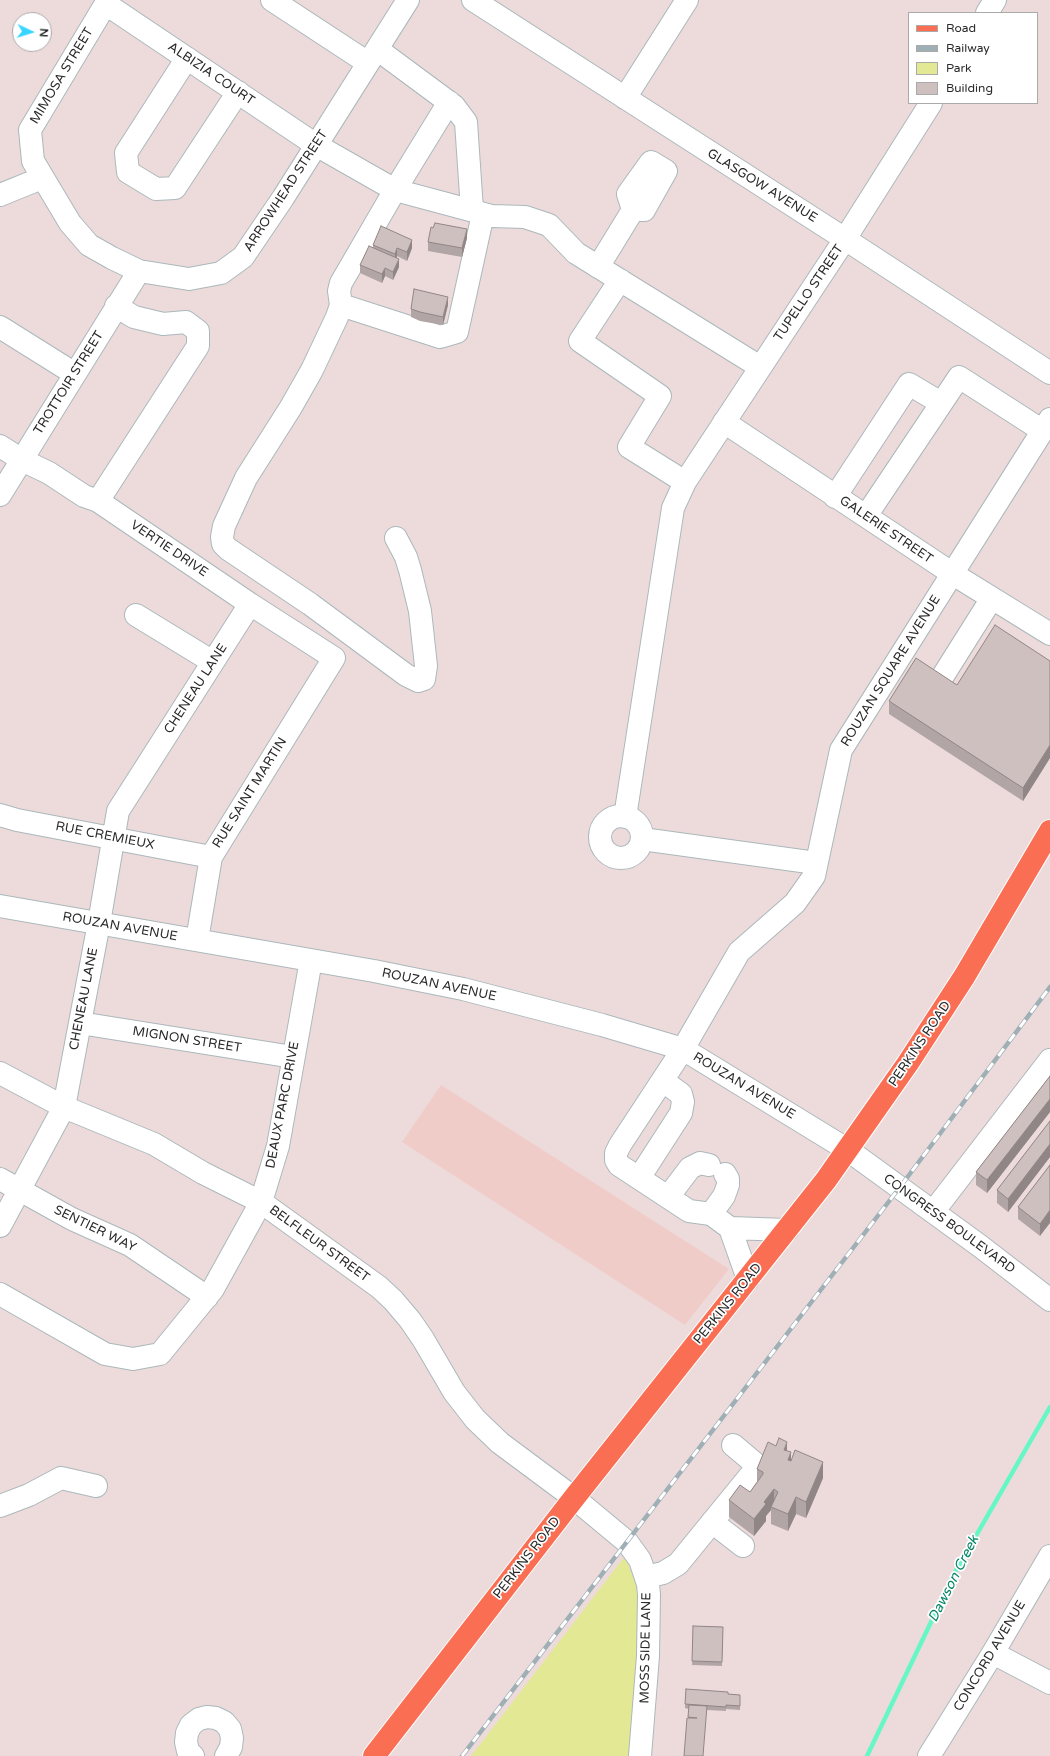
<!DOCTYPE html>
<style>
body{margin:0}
#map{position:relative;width:1050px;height:1756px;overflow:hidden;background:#eddbdc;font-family:"Varela Round",sans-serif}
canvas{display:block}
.legend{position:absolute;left:908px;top:12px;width:130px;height:92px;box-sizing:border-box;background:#fff;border:1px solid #aaa;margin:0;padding:5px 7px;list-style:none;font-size:12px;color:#2a2a2a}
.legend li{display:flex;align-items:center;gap:8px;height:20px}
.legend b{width:20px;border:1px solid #aaa}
.north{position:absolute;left:12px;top:12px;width:40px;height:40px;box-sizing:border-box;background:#fff;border:1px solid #aaa;border-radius:50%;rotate:94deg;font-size:11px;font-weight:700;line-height:16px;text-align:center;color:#2a2a2a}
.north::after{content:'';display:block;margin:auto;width:14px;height:18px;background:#37d5ff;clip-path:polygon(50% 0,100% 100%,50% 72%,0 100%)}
</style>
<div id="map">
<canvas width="1050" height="1756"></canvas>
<ul class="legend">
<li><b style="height:5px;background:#fa6f54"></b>Road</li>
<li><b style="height:5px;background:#9eb0b6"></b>Railway</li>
<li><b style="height:11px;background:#e3e894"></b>Park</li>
<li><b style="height:11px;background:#cfc0c0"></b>Building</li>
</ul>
<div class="north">N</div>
</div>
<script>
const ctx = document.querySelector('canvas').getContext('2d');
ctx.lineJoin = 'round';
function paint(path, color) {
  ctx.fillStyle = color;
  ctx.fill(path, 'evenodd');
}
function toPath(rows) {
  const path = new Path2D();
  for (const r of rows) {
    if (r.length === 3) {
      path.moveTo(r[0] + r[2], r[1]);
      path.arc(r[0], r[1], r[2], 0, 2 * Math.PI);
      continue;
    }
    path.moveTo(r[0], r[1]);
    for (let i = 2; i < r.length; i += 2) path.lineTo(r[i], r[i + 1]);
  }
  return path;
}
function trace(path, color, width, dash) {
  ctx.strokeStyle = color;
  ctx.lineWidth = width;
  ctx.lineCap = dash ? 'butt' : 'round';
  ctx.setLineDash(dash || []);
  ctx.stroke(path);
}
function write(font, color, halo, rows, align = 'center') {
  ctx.font = font + ' "Varela Round",sans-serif';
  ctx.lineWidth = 3.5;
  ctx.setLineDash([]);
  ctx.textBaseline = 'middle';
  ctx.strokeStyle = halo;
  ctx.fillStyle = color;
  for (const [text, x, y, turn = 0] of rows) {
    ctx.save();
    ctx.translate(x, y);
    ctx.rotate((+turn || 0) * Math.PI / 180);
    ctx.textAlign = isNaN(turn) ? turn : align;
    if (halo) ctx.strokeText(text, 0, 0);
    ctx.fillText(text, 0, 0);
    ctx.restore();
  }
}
const education = toPath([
 [441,1085,729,1269,685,1325,402,1142]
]);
const green = toPath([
 [625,1556,637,1587,641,1606,633,1756,471,1756]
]);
const stream = toPath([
 [867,1756,954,1574,1050,1407]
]);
const minor = toPath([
 [108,0,30,130,33,161,70,223,89,245,112,258,139,271,189,279,221,273,243,257,283,198,408,0],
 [272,0,368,63],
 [473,0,845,239,1050,373],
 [106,4,316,145,395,190,492,216,525,217,549,225,576,253,760,367],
 [987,13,995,0],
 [377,49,454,106,466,122,472,210],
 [187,58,126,153,128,172,156,189,175,188,238,92],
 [625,98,687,0],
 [0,195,42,178],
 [598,267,633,210,644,210,666,171,651,162,628,194,633,210],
 [620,280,580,341,660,396,629,447,685,482],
 [341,305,440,337,457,332,483,214],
 [0,327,75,374],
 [724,422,953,574,1050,634],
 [0,446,22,460,49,473,84,496,98,501,250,604,334,658,211,857,197,940],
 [0,495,139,271],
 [835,497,909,384,941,403],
 [98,501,198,346,198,331,186,322,163,324,134,317,116,306],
 [866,516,959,377,1043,431],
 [396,538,406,557,410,570,420,611,426,666,424,679,418,681,406,675,310,604,228,549,223,544,222,537,224,526,246,478,291,407,312,370,337,317,341,305,339,291,341,283,395,190,449,102],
 [136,615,213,662],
 [941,679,992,598],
 [0,815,17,820,211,857],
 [621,837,21],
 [625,817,673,508,685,482,845,239,931,103],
 [642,839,816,863],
 [0,906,374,971,463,989,602,1025,683,1049,848,1150,980,1246,1050,1300],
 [80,1023,293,1057],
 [0,1073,64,1107,154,1144,203,1173,261,1202,379,1287,393,1300,410,1320,423,1339,454,1392,475,1419,500,1443,574,1498,627,1542,640,1560,648,1584,649,1595,648,1656,640,1756],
 [639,1178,681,1113,683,1102,681,1094,663,1081],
 [0,1179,72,1219,130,1245,207,1297],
 [668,1197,690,1168,700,1163,709,1165],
 [933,1212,1050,1060],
 [711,1214,724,1196,728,1185,728,1179,725,1174],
 [0,1226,64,1107,99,923,118,811,250,604],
 [730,1228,711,1214,689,1211,619,1165,616,1160,616,1153,620,1145,683,1049,739,952,795,903,814,876,841,750,1050,419],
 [748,1279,730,1228,787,1230],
 [0,1294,105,1354,133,1359,160,1354,213,1289,261,1202,278,1146,311,960],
 [0,1506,29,1495,61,1478,96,1486],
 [712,1522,743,1546],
 [646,1577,663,1573,678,1564,758,1466,733,1445],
 [993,1653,1050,1683],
 [193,1756,188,1751,186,1742,187,1733,191,1725,199,1719,207,1717,216,1718,224,1722,230,1729,232,1738,231,1747,226,1756],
 [929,1756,993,1653,1050,1556]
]);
const major = toPath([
 [374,1756,574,1498,826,1180,908,1063,964,977,1050,831]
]);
const rail = toPath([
 [462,1756,900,1187,1050,987]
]);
const wall = toPath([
 [467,238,462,257,428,251,428,242],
 [373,245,412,248,407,261,397,256,397,258,399,267,393,280,385,276,382,283,360,273,360,265,373,248],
 [448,305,443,325,420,321,411,317,411,309],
 [1050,661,1050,758,1023,801,889,714,889,701,957,685],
 [1050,1076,1050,1112,987,1193,976,1185,976,1172],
 [1050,1121,1050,1157,1008,1212,997,1203,997,1190],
 [1050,1165,1040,1236,1018,1219,1018,1207],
 [787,1451,791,1460,823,1478,806,1518,796,1514,788,1531,771,1524,771,1510,766,1516,766,1521,754,1536,729,1517,729,1500,750,1492,757,1482,757,1469],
 [693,1626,723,1627,722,1666,692,1665],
 [686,1689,728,1694,740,1695,740,1710,726,1709,726,1711,707,1710,684,1756,689,1709,685,1708]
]);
const shadedWall = toPath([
 [467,229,467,238,462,257,462,248],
 [412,240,412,248,407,261,407,252],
 [397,248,397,256,395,262,395,254],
 [399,259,399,267,393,280,393,272],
 [385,268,385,276,382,283,382,274],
 [448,297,448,305,443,325,443,317],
 [1050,745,1050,758,1023,801,1023,788],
 [1050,1099,1050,1112,987,1193,987,1180],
 [1050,1144,1050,1157,1008,1212,1008,1199],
 [1050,1210,1050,1223,1040,1236,1040,1224],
 [787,1442,787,1459,784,1450],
 [791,1452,791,1469,788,1460],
 [823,1462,823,1478,806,1518,806,1502],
 [774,1489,774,1506,771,1507,771,1510,766,1516,766,1521,754,1536,754,1519,764,1502],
 [796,1497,796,1514,788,1531,788,1514]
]);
const building = toPath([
 [435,223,467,229,462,248,428,242,431,227,433,228,435,223],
 [381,226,412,240,407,252,397,248,395,254,373,245,381,226],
 [369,246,399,259,393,272,385,268,382,274,360,265,369,246],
 [414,289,448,297,443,317,420,312,411,309,414,289],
 [995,625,1050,661,1050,745,1023,788,889,701,916,658,957,685,995,625],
 [1050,1076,1050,1099,987,1180,976,1172,1050,1076],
 [1050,1121,1050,1144,1008,1199,997,1190,1050,1121],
 [1050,1165,1050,1210,1040,1224,1018,1207,1050,1165],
 [779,1438,787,1442,784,1450,791,1452,788,1460,791,1461,795,1450,823,1462,806,1502,796,1497,788,1514,771,1507,778,1492,774,1489,764,1502,766,1504,754,1519,729,1500,740,1485,750,1492,763,1474,763,1472,757,1469,768,1442,776,1446,779,1438],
 [693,1626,723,1627,722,1662,692,1661,693,1626],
 [686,1689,728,1692,728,1694,740,1695,740,1706,726,1705,726,1707,685,1704,686,1689],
 [689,1705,707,1706,703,1756,684,1756,687,1718,697,1718,688,1717,689,1705]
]);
const streetNames = [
 ["ALBIZIA COURT",211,74,34],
 ["MIMOSA STREET",62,76,-59],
 ["GLASGOW AVENUE",762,186,32],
 ["ARROWHEAD STREET",286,191,-57],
 ["TUPELLO STREET",809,293,-56],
 ["TROTTOIR STREET",69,383,-58],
 ["GALERIE STREET",886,530,34],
 ["VERTIE DRIVE",169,549,34],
 ["ROUZAN SQUARE AVENUE",891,671,-58],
 ["CHENEAU LANE",196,689,-57],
 ["RUE SAINT MARTIN",250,793,-58],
 ["RUE CREMIEUX",105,836,11],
 ["ROUZAN AVENUE",120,927,10],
 ["ROUZAN AVENUE",439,985,12],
 ["CHENEAU LANE",84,999,-79],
 ["MIGNON STREET",187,1040,9],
 ["PERKINS ROAD",920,1044,-56],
 ["ROUZAN AVENUE",744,1086,31],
 ["DEAUX PARC DRIVE",283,1105,-79],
 ["CONGRESS BOULEVARD",949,1224,36],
 ["SENTIER WAY",95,1229,26],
 ["BELFLEUR STREET",319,1244,36],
 ["PERKINS ROAD",728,1304,-51],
 ["PERKINS ROAD",527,1558,-52],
 ["MOSS SIDE LANE",646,1648,-89],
 ["CONCORD AVENUE",990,1656,-59]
];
const waterNames = [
 ["Dawson Creek",954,1579,-63]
];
paint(education, '#f0ccc9');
paint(green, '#e3e894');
trace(stream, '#67f7c6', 4.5);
trace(minor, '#abb8bb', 24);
trace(major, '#fff', 24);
trace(minor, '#fff', 22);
trace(major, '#fa6f54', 22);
trace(rail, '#9eb0b6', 4.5);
trace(rail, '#fff', 3, [9]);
paint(wall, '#b2a5a5');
paint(shadedWall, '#918686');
paint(building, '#cfc0c0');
trace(building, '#918686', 1);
write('13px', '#2a2a2a', '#fff', streetNames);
write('italic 14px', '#078766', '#fff', waterNames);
</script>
